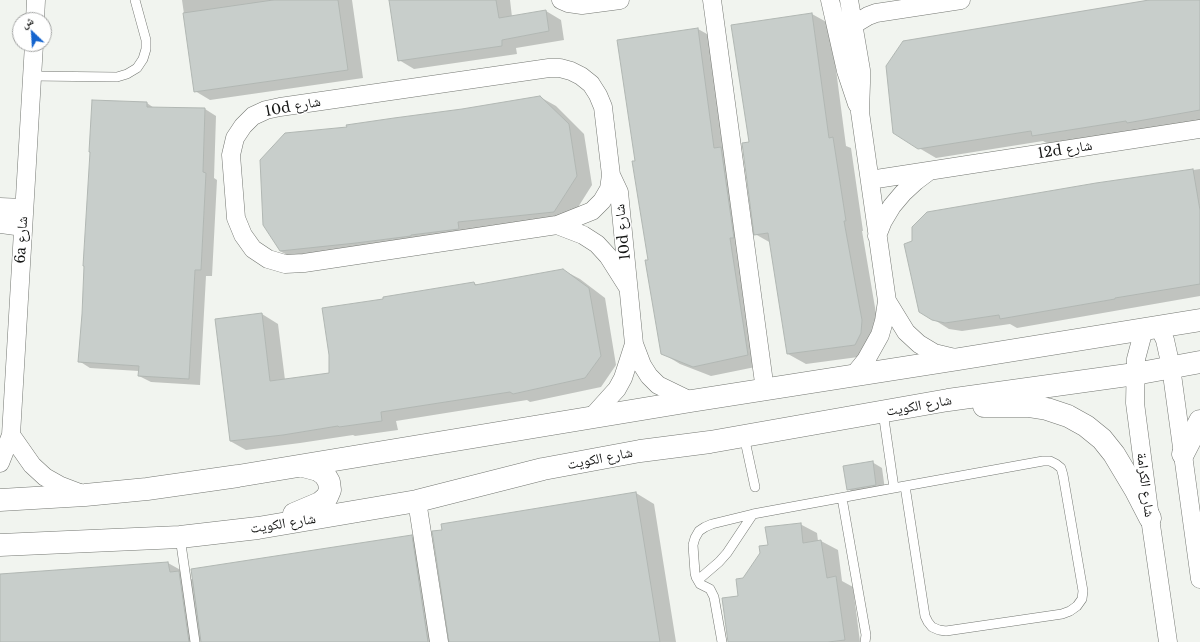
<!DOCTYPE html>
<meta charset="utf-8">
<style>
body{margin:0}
#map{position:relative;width:1200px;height:642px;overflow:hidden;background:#f1f4ef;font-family:"Libre Baskerville","Noto Naskh Arabic",serif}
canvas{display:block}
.north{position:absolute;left:12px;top:12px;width:40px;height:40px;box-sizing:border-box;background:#fff;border:1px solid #a1a2a1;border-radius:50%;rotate:335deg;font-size:11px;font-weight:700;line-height:16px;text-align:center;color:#151615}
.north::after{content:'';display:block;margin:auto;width:14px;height:18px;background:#1464ce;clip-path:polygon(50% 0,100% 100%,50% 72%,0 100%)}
</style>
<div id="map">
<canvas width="1200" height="642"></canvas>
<div class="north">ش</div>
</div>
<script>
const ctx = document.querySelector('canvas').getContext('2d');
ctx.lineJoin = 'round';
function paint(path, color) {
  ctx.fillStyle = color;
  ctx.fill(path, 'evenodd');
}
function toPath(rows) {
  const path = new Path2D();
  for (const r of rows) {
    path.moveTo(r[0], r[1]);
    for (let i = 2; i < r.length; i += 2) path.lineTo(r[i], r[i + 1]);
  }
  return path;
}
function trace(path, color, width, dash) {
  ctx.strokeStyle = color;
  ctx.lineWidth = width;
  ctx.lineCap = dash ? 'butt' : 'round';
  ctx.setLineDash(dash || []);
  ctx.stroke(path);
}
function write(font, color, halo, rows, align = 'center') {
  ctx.font = font + ' "Libre Baskerville","Noto Naskh Arabic",serif';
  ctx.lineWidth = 3;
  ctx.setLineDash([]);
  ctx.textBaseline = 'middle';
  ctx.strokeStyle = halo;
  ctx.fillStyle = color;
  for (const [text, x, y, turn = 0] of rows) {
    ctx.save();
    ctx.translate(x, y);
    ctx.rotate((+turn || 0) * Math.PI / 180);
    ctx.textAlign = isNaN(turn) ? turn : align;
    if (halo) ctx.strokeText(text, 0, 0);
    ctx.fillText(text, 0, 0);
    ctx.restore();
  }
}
const shadow = toPath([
 [182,0,352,0,363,78,210,100,195,91],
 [390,0,510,0,512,17,546,11,561,20,564,40,516,48,517,54,414,69,399,60],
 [1155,0,1200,0,1200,122,1050,145,1043,141,936,158,919,148],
 [812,14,830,24,846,146,851,148,863,231,862,231,879,331,873,355,806,364,788,354,771,243,755,234,751,143,732,26],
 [698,29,716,39,765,365,711,376,680,364,662,353,636,161],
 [540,97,556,106,584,134,592,185,570,220,296,260,280,251,348,128,462,110],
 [147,103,154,108,205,109,216,116,214,178,217,180,212,276,206,276,200,385,151,382,139,376,139,371,90,368,79,361],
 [1200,169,1200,296,1017,328,1010,324,962,331,949,329,920,311,1096,184],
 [563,270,580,279,605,298,616,365,601,387,530,402,527,400,396,421,398,430,355,436,353,435,300,443,246,450,230,441,262,314,278,324,285,380,330,373,384,300,474,283,479,286],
 [872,462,882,468,885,490,857,495,848,489],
 [636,493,654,504,676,642,461,642],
 [800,524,817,533,818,541,821,541,838,550,842,581,853,587,860,642,729,642,744,579,769,546],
 [411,536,429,546,441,642,0,642,0,575,168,563,186,573,187,576,193,580]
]);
const building = toPath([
 [273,0,338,0,348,70,194,92,183,13,273,0],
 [389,0,496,0,499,18,546,10,549,31,502,40,502,46,398,61,389,0],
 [1149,0,1200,0,1200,110,1127,123,1126,121,1032,136,1031,131,918,149,893,133,886,66,903,41,1149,0],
 [812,13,829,138,833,137,846,221,844,221,862,320,861,333,855,345,787,354,768,233,754,235,742,143,749,142,731,25,812,13],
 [698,28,714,148,721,147,734,238,730,238,748,355,693,367,661,354,645,260,648,260,632,161,635,161,617,40,698,28],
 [540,96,569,124,577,176,554,212,458,222,459,229,411,235,411,236,356,243,280,251,263,225,260,160,285,133,347,127,346,125,394,118,462,109,540,96],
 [92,100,147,102,147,107,205,108,203,172,206,173,201,270,195,270,189,379,138,376,139,366,78,362,82,314,84,266,83,266,90,152,89,152,92,100],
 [1193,169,1200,210,1200,284,1115,298,1115,299,1000,319,999,315,945,323,932,320,919,312,904,244,912,241,912,227,927,212,1096,183,1193,169],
 [563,269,589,288,601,356,585,378,513,394,510,392,381,412,382,421,339,427,338,426,283,435,230,441,215,319,262,313,270,381,329,373,329,355,322,308,383,299,383,297,474,282,475,285,563,269],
 [873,461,876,485,847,490,843,466,873,461],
 [636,492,660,642,449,642,432,531,442,530,441,524,636,492],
 [801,523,803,543,821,540,827,578,836,576,845,640,828,642,728,642,722,598,738,596,736,579,743,578,760,553,759,546,768,545,765,527,801,523],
 [412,535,428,642,201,642,191,569,412,535],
 [168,562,170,572,179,571,189,642,0,642,0,574,168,562]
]);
const lane = toPath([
 [32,76,117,77,127,74,137,68,143,59,146,49,146,40,135,0],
 [883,412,894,488],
 [744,436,755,487],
 [842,498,866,635,865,642],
 [180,537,195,642],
 [698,580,719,562,727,553,753,514],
 [722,642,714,597,710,589,700,584,696,577,695,573,693,545,695,538,699,531,705,527,712,524,753,514,894,488,905,486,1043,461,1050,461,1056,464,1061,468,1063,475,1083,591,1082,599,1077,606,1070,611,1062,614,946,631,939,630,932,627,928,622,925,616,905,486]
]);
const street = toPath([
 [561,0,568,3,582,5,620,0],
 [712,0,765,390],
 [830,0,846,71,857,104],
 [849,0,861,70,861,83,860,112,887,301,884,321,880,335,866,360,853,376],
 [35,20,36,0],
 [853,25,868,16,876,13,961,0],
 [549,68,560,68,571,71,581,76,591,84,598,95,603,107,611,175,609,189,602,201,592,211,557,225,304,263,285,264,268,259,253,249,243,235,236,218,231,155,235,138,243,126,253,116,266,110,280,107,549,68],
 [611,175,619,192,620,202,634,344,642,365,649,376,658,385,691,401],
 [870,180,1200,129],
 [0,207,24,208],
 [0,224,23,227],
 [557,225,583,235,597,244,608,256,627,286],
 [877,236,883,221,892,206,903,193,916,181,928,172],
 [887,301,906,332,919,344,934,353,955,358],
 [1159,327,1165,340,1171,367,1200,579],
 [1144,329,1136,359,1135,403,1150,518,1168,642],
 [590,419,617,389,623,378,634,344],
 [11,435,32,465,45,477,61,486,82,494],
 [0,463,11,435,34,44],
 [417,501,439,642]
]);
const secondary = toPath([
 [984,406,1028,406,1047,409,1068,416,1086,426,1102,439,1114,454,1135,489,1150,518],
 [1183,454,1200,421],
 [0,500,85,495,147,489,238,476,691,401,959,359,1200,320],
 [294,514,320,503,327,497,330,490,329,482,325,475,318,470,303,466],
 [0,545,180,537,258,528,417,501,543,469,640,451,710,442,948,400,1135,374,1200,362]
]);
const streetNames = [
 ["10d شارع",293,107,-11],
 ["12d شارع",1065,150,-9],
 ["10d شارع",623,232,-96],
 ["6a شارع",22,240,-87],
 ["شارع الكويت",919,406,-10],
 ["شارع الكويت",600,459,-11],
 ["شارع الكرامة",1145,485,83],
 ["شارع الكويت",283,524,-9]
];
paint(shadow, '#0003');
paint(building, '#c8cecb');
trace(building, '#b1b7b3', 1);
trace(lane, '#747772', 10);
trace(street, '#747772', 19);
trace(secondary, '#747772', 23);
trace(lane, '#fff', 9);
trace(street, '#fff', 18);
trace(secondary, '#fff', 22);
write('14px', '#151615', '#fff', streetNames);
</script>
